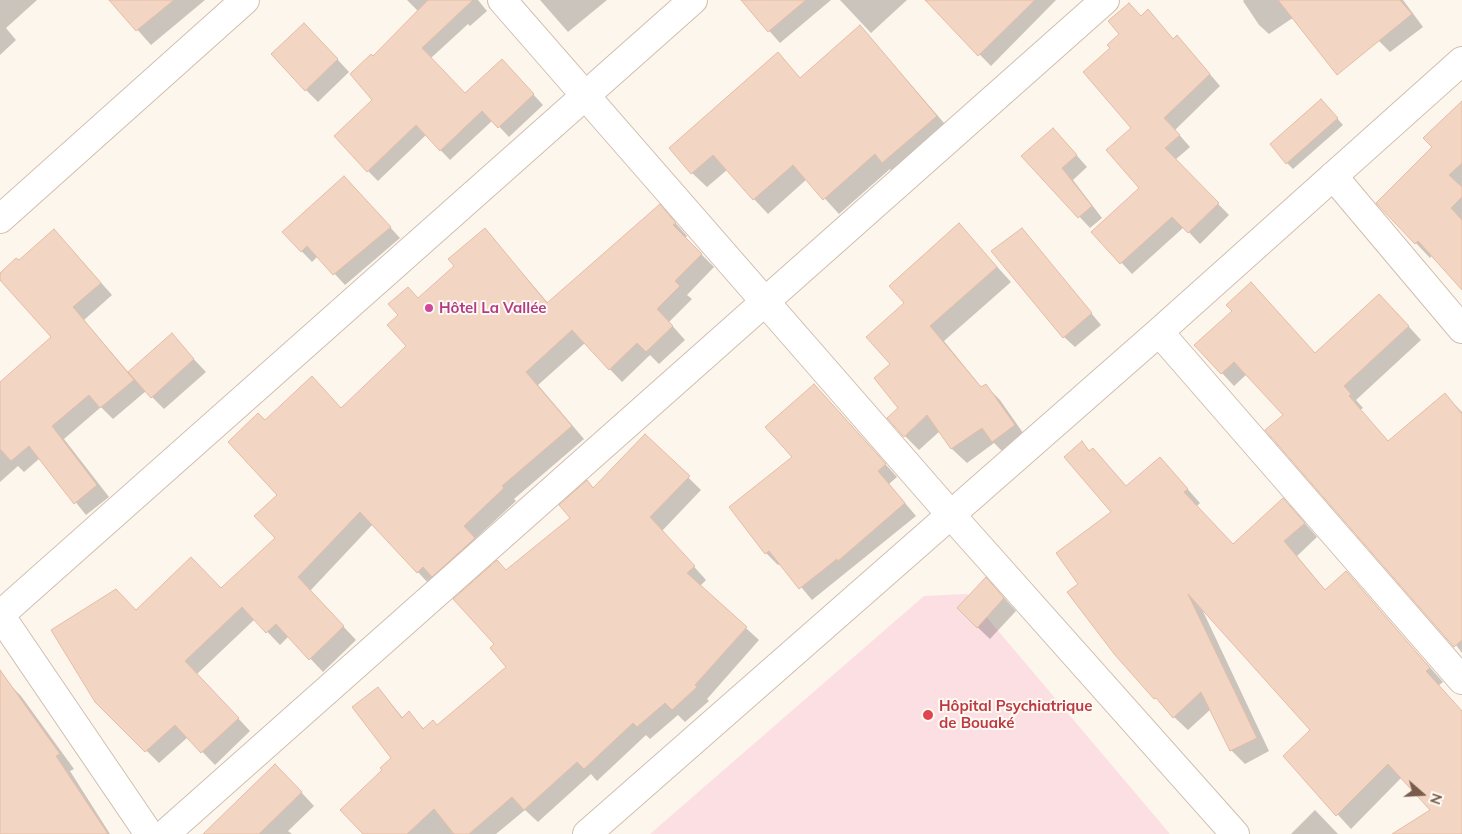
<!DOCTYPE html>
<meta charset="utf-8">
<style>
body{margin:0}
#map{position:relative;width:1462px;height:834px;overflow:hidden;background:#fdf6ec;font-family:Mulish,sans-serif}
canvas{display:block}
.north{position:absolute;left:1397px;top:769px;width:50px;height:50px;-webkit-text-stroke:4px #fffaf3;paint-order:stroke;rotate:109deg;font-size:14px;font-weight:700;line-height:20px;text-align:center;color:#7a5c4d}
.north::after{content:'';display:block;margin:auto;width:18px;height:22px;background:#7a5c4d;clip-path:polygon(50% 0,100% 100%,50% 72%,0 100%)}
</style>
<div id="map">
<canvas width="1462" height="834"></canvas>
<div class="north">N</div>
</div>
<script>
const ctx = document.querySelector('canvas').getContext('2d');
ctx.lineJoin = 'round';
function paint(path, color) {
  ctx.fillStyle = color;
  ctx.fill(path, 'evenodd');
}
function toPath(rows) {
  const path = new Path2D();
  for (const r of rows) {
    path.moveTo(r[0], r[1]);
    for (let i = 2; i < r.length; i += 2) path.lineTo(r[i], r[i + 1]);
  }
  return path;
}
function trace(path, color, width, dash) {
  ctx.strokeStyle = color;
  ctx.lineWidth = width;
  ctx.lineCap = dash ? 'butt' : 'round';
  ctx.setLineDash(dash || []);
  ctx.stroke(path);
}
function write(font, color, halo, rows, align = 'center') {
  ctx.font = font + ' Mulish,sans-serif';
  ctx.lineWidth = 4;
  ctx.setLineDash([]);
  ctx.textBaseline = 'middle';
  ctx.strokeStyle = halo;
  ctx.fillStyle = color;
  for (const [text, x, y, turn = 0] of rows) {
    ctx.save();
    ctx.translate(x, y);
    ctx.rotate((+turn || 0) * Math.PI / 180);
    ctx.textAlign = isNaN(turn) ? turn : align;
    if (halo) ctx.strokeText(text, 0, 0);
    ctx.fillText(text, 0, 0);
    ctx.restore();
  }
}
const medical = toPath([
 [967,594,1170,834,650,834,924,596]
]);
const shadow = toPath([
 [0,0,37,0,6,28,16,40,0,55],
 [111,0,205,0,151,45],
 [407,0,478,0,487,11,470,26,468,24,431,58,466,95,512,71,543,105,509,137,493,120,450,160,426,135,378,181,368,171,374,100,373,58,418,11],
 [540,0,607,0,568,32],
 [742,0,831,0,780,43],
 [840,0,907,0,871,33],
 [926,0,1056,0,991,66],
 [1244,0,1298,0,1306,9,1269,34,1259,25,1243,1],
 [1348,0,1403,0,1423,27,1390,52,1378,40],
 [1148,11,1174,40,1177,37,1188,48,1220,86,1175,130,1190,147,1175,160,1229,215,1200,244,1184,227,1132,274,1093,232,1141,188,1133,128,1112,49],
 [317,37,349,72,318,102,306,90],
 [874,42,951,131,898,177,890,169,839,214,807,179,768,214,727,170,707,187,692,173,778,54,801,79],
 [1462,103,1462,288,1432,255,1430,258,1378,203,1433,147],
 [1327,107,1343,125,1293,169,1287,163],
 [1064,141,1087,167,1073,180,1102,218,1090,228,1023,156],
 [354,188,400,238,345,285,318,256,312,262,284,233],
 [672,219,687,236,685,238,714,267,687,295,692,299,669,322,685,340,659,364,650,355,622,382,585,343,538,385,584,439,514,499,516,501,475,539,487,551,430,585,373,524,310,591,356,640,323,672,289,636,280,645,255,619,197,674,250,731,215,765,188,737,159,763,96,701,136,611,221,590,276,538,278,495,265,422,342,409,408,346,418,299,456,266,485,230,548,303],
 [959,225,1011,282,944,341,982,388,986,386,1000,400,1028,440,1007,456,994,443,967,463,952,449,940,431,919,450,905,436,892,365,906,303],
 [1032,241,1101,325,1075,347,1064,337],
 [66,243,112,295,84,320,129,373,171,335,206,372,164,409,146,391,113,419,101,407,64,439,109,497,86,515,40,458,24,472,18,466,0,482,0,384,52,337,0,278,0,274,19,262],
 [1392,308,1421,340,1356,400,1363,408,1360,410,1389,442,1445,395,1462,412,1462,653,1285,415,1247,374,1234,386,1196,345,1316,354],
 [814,385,897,477,889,484,916,516,812,600,781,563,778,565,766,553,731,507,794,457],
 [645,435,701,490,662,531,706,580,700,586,759,640,707,699,709,701,685,722,678,715,650,739,646,735,597,781,591,774,538,822,525,810,496,834,365,834,384,770,393,758,378,688,403,718,409,713,424,729,437,726,508,667,496,644,507,572,571,518,587,482,594,489],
 [1082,443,1090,452,1093,449,1127,487,1160,458,1200,503,1197,506,1233,545,1296,513,1317,537,1297,556,1326,591,1346,573,1443,682,1438,686,1462,712,1462,834,1395,834,1432,810,1402,777,1351,829,1284,756,1312,730,1201,607,1269,751,1245,764,1231,750,1211,709,1188,730,1174,717,1080,584,1113,512],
 [998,591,1016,611,990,639,971,621],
 [7,682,21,696,74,769,70,771,110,834,0,834,0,687],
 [288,778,314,806,288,831,292,834,205,834],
 [1315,810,1338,834,1291,834]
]);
const building = toPath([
 [109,0,174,0,136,31,109,0],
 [428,0,473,0,422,48,465,93,502,59,534,94,498,128,482,111,440,151,416,125,367,172,334,136,372,100,350,74,371,54,373,56,428,0],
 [741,0,806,0,768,32,741,0],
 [925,0,1035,0,978,56,925,0],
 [1278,0,1400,0,1412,14,1337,75,1278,0],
 [1129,3,1141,16,1148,9,1173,39,1177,35,1210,74,1164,118,1180,135,1165,148,1219,203,1188,233,1172,217,1120,264,1091,232,1139,188,1106,150,1131,128,1083,72,1110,48,1107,45,1119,34,1108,21,1129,3],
 [304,23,338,59,305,91,271,54,304,23],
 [860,25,937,116,882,163,875,154,823,200,793,165,753,200,713,155,691,174,669,148,778,52,800,78,860,25],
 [1321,99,1338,118,1286,164,1270,144,1321,99],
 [1462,101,1462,163,1449,175,1462,187,1462,197,1451,208,1462,220,1462,290,1418,241,1415,244,1376,203,1432,147,1423,138,1462,101],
 [1053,128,1077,155,1062,168,1092,206,1078,218,1021,156,1053,128],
 [344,176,391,227,333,275,307,246,301,252,282,232,344,176],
 [660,204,676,223,673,225,702,254,675,281,680,286,657,309,673,326,646,352,637,343,609,370,572,330,526,372,572,426,502,486,504,488,464,526,475,538,432,577,423,567,417,573,360,512,298,577,344,626,309,660,276,624,266,633,242,607,185,661,239,718,201,753,175,725,145,752,95,702,51,630,116,589,136,610,191,557,221,588,275,538,254,516,277,495,228,442,258,413,265,420,312,376,341,408,406,346,387,325,398,315,388,304,408,287,418,298,454,266,448,259,485,228,547,303,660,204],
 [959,223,997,267,930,326,981,387,986,384,1015,425,992,442,982,428,951,449,927,415,904,437,887,418,898,408,874,378,890,364,866,337,904,303,889,286,959,223],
 [1022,228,1092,313,1063,338,991,251,1022,228],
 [54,229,101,283,73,307,134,380,100,408,89,395,52,426,97,485,74,504,29,446,11,461,0,449,0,382,51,337,0,280,0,273,16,258,19,260,54,229],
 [1251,282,1315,353,1379,294,1409,326,1344,386,1351,394,1349,396,1388,441,1445,393,1462,414,1462,640,1454,647,1265,430,1283,415,1234,362,1221,374,1194,345,1232,311,1226,305,1251,282],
 [172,333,194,359,151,398,128,372,172,333],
 [814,384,886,464,878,471,905,503,838,561,837,559,799,589,769,551,765,554,729,507,792,457,765,427,814,384],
 [645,434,690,476,650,517,695,566,687,573,747,627,695,685,697,687,672,710,665,703,637,727,633,723,584,769,577,762,524,810,512,797,469,834,454,834,434,809,407,834,363,834,340,810,382,770,380,768,391,758,352,707,378,687,402,718,409,711,423,729,433,720,437,725,506,667,490,648,494,644,453,599,497,560,506,570,570,518,559,505,587,480,593,488,645,434],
 [1082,441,1089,451,1093,448,1126,486,1160,457,1188,489,1184,492,1233,544,1283,498,1305,523,1284,541,1325,590,1346,571,1430,668,1426,671,1462,711,1462,834,1392,834,1430,810,1388,764,1336,816,1283,756,1310,730,1188,594,1257,738,1230,751,1201,692,1173,718,1156,698,1154,699,1115,655,1067,592,1078,584,1056,553,1111,512,1064,457,1082,441],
 [986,577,1004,598,977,628,957,608,986,577],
 [0,670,60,754,56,756,108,834,0,834,0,670],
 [275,764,302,792,259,834,203,834,275,764]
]);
const street = toPath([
 [502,0,951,515,1235,834],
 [1333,176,1462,329],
 [0,219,245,0],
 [1159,332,1462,680],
 [0,615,693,0],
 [0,615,149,834],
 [165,834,1105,0],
 [587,834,1159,332,1462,61]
]);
const markers = [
 [429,308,5,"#d1479c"],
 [928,715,6,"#e0444e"]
];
const hotelNames = [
 ["Hôtel La Vallée",439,308]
];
const healthNames = [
 ["Hôpital Psychiatrique",939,706],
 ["de Bouaké",939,723]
];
paint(medical, '#fbdfe3');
paint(shadow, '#0003');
paint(building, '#f3d5c3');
trace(building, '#e6bba3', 1);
trace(street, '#d1beb0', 30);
trace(street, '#fff', 28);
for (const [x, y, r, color] of markers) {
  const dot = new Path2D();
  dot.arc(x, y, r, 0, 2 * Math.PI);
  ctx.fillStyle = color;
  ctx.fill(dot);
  trace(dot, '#fffaf3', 2);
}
write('bold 15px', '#b23c85', '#fffaf3', hotelNames, 'left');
write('bold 15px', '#be3a42', '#fffaf3', healthNames, 'left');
</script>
